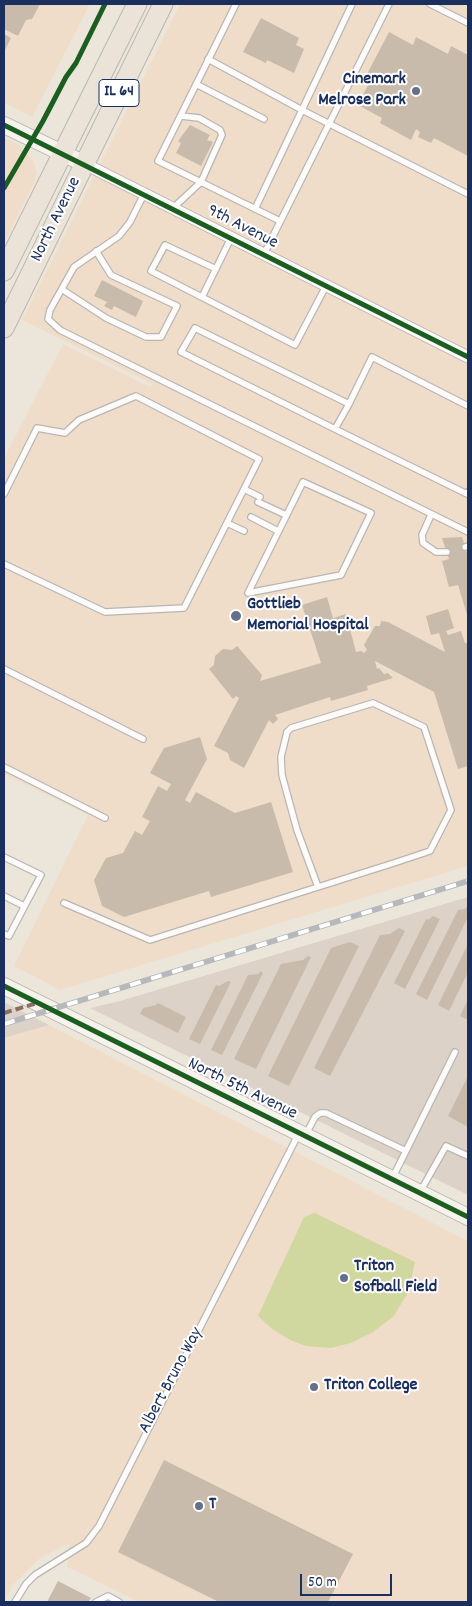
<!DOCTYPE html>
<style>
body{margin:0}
#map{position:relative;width:472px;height:1606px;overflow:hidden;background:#ece6da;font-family:Dekko,sans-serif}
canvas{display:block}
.frame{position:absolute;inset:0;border:5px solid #1b2f5e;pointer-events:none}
.scale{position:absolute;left:300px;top:1574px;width:92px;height:22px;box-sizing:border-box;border:2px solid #1b2f5e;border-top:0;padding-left:6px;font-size:15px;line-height:18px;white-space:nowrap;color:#1b2f5e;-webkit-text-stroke:4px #fff;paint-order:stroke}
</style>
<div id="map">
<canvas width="472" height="1606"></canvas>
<div class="frame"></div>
<div class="scale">50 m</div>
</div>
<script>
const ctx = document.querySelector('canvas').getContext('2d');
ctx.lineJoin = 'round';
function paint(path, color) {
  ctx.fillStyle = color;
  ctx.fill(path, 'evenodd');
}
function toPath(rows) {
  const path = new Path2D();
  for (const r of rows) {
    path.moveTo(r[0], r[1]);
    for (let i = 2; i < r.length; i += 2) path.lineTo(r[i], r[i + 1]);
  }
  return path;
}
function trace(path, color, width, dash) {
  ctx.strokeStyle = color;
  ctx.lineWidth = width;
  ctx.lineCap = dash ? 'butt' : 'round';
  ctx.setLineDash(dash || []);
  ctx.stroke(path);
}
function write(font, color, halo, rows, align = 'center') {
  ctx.font = font + ' Dekko,sans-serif';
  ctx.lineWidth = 4;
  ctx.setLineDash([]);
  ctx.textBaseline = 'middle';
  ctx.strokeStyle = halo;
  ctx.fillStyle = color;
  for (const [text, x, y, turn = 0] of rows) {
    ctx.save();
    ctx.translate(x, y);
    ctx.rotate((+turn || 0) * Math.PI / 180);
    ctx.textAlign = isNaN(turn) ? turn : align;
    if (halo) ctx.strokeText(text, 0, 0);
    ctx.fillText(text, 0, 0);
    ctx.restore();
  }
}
const built = toPath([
 [4,4,90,4,32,117,4,103],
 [180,4,468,4,468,866,60,990,14,966,88,815,4,774,4,458,63,344,150,387,153,384,22,320],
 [4,137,19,145,28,154,34,162,37,173,34,183,4,244],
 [49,1025,468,1241,468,1602,139,1602,67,1567,69,1544,39,1559,13,1585,4,1602,4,1038]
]);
const industrial = toPath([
 [468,897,468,1195,90,1008,120,1001],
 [4,1002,49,1025,4,1038]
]);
const green = toPath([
 [315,1213,415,1262,408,1293,393,1317,373,1332,351,1343,331,1348,306,1346,290,1340,272,1329,258,1316,304,1217]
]);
const building = toPath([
 [4,4,40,4,32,19,26,20,18,36,4,29],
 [261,18,299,38,296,45,304,49,294,73,267,60,266,63,243,52],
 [389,32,413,45,416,37,448,54,451,46,468,55,468,156,434,138,431,143,418,137,420,132,416,129,411,140,380,123,382,118,358,105,372,77,367,74],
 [4,34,11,38,4,52],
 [190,125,210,135,207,140,213,142,201,166,176,153,181,143,178,141],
 [102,280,143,301,136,317,114,306,112,310,104,306,107,302,94,296],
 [462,537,468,556,468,618,458,585,449,587,442,561,449,559,442,538],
 [327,597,333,618,346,614,356,652,361,651,364,653,367,650,364,645,375,626,380,626,381,621,388,622,445,652,439,633,431,635,426,616,448,609,454,628,446,631,448,635,461,631,465,643,468,643,468,766,458,769,434,692,375,661,377,669,379,668,384,674,388,673,393,678,367,686,368,690,331,701,330,697,275,715,278,719,273,724,269,720,244,768,230,760,228,753,214,746,239,698,236,696,233,699,209,669,214,665,215,656,223,649,232,650,237,646,262,675,260,681,321,663,302,605],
 [200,737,207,759,185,800,190,803,196,792,235,813,271,802,293,872,211,897,209,891,124,917,102,906,94,880,106,858,123,853,135,831,142,835,150,821,142,817,158,786,167,791,171,784,150,773,164,748],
 [466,907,468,908,468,917,427,1000,416,994,458,910,465,909],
 [433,916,440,919,405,989,394,983,426,919,428,920],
 [399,928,405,931,330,1076,314,1068,380,935,390,934],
 [350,942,359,946,289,1086,268,1076,331,948],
 [468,944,468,972,449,1011,438,1005],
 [308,956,311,957,256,1069,234,1059,281,964,303,960],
 [260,971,263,973,222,1055,211,1050,248,975,259,974],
 [228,981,231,982,200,1044,189,1039,216,985,219,986],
 [468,999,468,1020,460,1016],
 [158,1003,186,1017,178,1033,140,1014,143,1008,156,1005],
 [468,1076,468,1127,448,1116],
 [164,1460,353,1554,328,1602,219,1602,118,1552],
 [58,1581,91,1598,88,1602,47,1602]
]);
const lane = toPath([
 [236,4,158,161,280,221],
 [352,4,302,110,468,194],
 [430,4,468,23],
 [208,59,302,110,255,209],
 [196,84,264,119],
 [144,194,130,222,119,236,74,267,50,310,48,319,60,330,468,532],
 [173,208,201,182,222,135,220,130,199,118,181,116],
 [264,254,389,4],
 [216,269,165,245,151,271,295,345,326,286],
 [63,290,106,318,146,337,161,337,177,306,111,275,96,251],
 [202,297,231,238],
 [349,404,372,357,468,406],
 [335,429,349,404,195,328,181,352,335,429,467,494,468,492],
 [303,482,371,513,341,575,248,593,303,482],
 [4,494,37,428,65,433,79,420,136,396,259,459,244,489,260,497],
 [258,502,286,515],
 [431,515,422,535,423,543,436,552,447,552],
 [251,517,278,531],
 [227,523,244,531],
 [465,547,468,546],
 [4,564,105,612,184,608,244,489],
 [4,669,143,739],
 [4,767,105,818],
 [4,857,41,875,9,936,4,934],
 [4,896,24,906],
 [64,903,150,940,394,863,430,851,451,810,424,727,373,703,291,728,287,732,281,757,282,775,297,830,318,887],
 [306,1134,315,1117,320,1113,326,1113,406,1151],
 [393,1177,455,1052],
 [420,1192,446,1146,468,1156],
 [15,1602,26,1584,35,1575,86,1543,99,1526,298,1135],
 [96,1602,108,1596,119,1602]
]);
const street = toPath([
 [85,164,468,357]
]);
const secondary = toPath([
 [4,125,85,164],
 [4,986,468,1217]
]);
const primary = toPath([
 [4,271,137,4],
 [4,328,163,4]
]);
const rail = toPath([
 [4,1024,468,881]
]);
const quiet = toPath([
 [4,1013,37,1003]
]);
const cycleway = toPath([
 [4,125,468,357],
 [4,188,43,121,66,77,76,63,105,4],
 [4,986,468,1217]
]);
const markers = [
 [416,91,5,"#646f89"],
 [236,616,6,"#646f89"],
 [344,1278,5,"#646f89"],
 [314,1387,5,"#646f89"],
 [199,1506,5,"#646f89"]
];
const shields = [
 [119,93,40]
];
const shieldNames = [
 ["IL 64",119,93]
];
const poiNames = [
 ["Cinemark",406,81,"right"],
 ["Melrose Park",406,102,"right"],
 ["Gottlieb",247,606],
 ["Memorial Hospital",247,627],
 ["Triton",354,1268],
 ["Sofball Field",354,1289],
 ["Triton College",324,1387],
 ["T",209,1506]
];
const streetNames = [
 ["North Avenue",57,220,-64],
 ["9th Avenue",242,228,27],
 ["North 5th Avenue",242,1090,26],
 ["Albert Bruno Way",172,1381,-62]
];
paint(built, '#efddca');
paint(industrial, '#dcd2c8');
paint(green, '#d0d89f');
paint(building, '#c8bbab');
trace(lane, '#b8b6b2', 8);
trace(street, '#b8b6b2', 13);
trace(secondary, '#b8b6b2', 18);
trace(primary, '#b8b6b2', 21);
trace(lane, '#fcfbf9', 5.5);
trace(street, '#fcfbf9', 11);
trace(secondary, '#f6f2ec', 16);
trace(primary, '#ece3d8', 19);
trace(rail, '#b6b8bb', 5.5);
trace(rail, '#fff', 4, [11]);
trace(quiet, '#8d6e63', 4, [8, 4]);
trace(cycleway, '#1b5e20', 5);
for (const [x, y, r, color] of markers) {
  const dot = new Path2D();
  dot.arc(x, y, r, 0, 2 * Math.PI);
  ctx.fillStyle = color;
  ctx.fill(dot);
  trace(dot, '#fff', 2);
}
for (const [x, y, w] of shields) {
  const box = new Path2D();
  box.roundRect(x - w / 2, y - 13.5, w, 27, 4);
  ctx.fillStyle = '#fff';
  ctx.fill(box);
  trace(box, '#1b2f5e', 1);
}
write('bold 16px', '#1b2f5e', null, shieldNames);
write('bold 18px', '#1b2f5e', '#fff', poiNames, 'left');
write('18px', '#1b2f5e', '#fff', streetNames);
</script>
